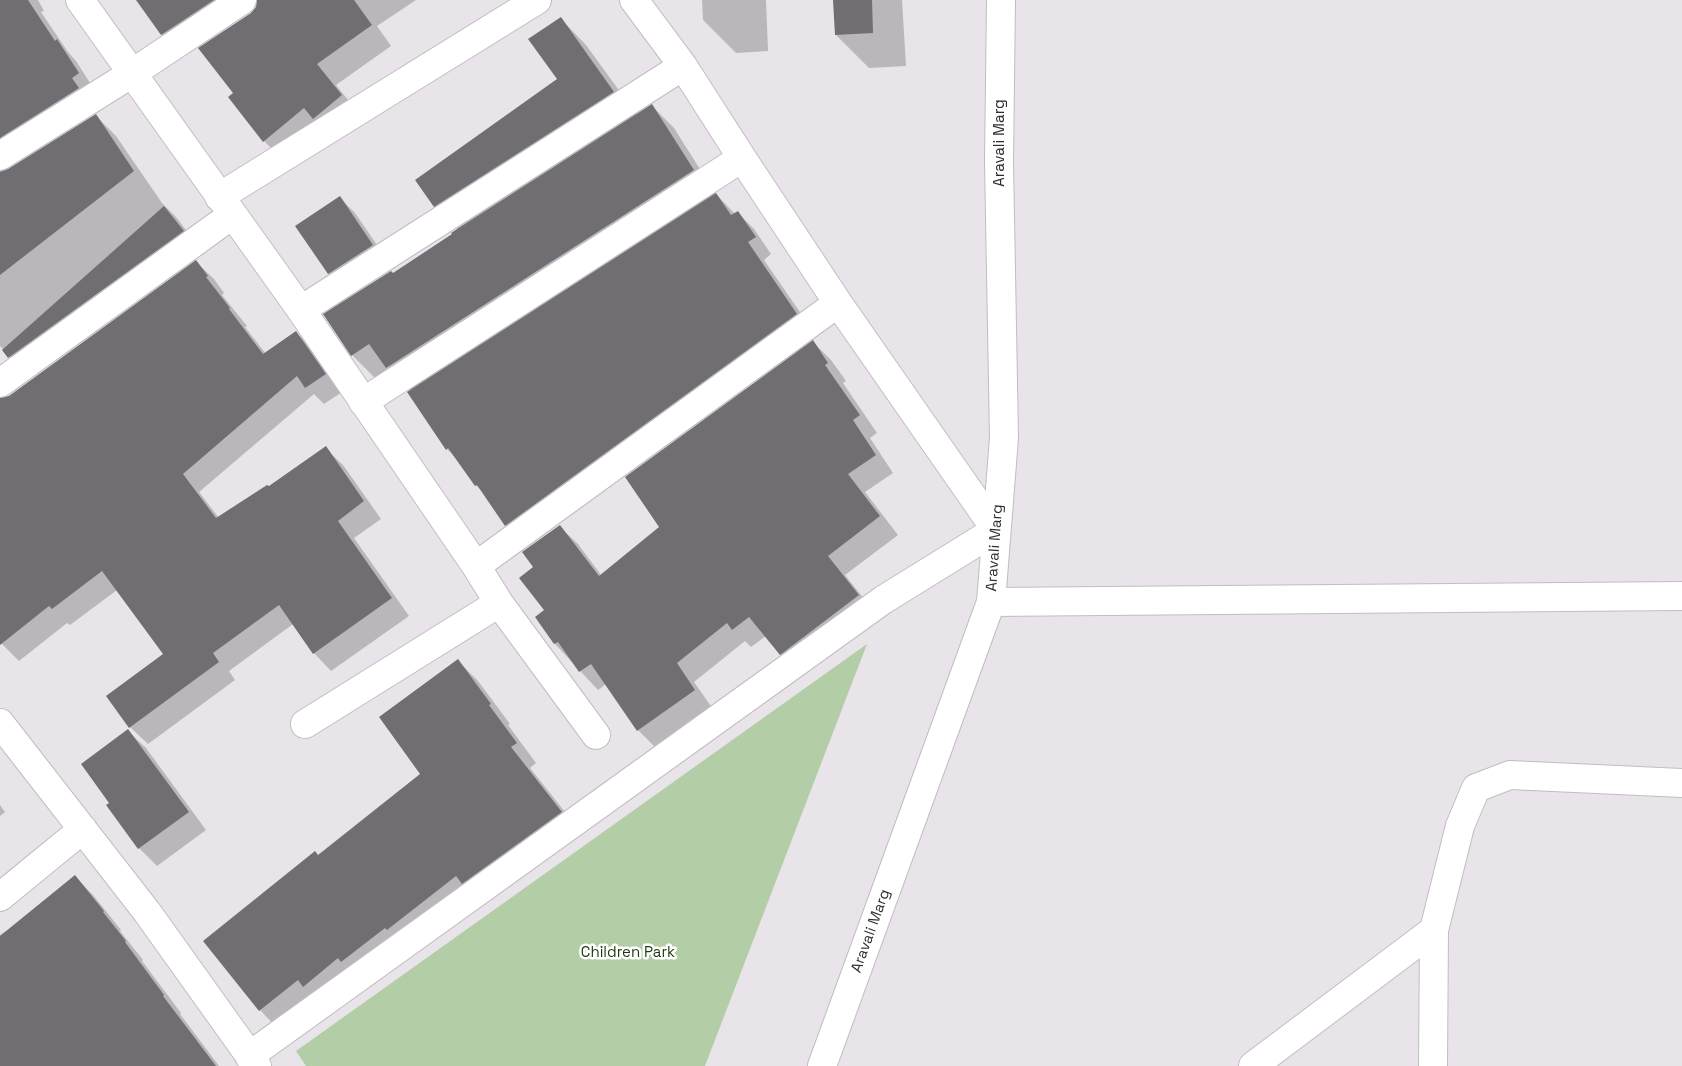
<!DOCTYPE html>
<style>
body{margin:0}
canvas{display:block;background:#e8e4ea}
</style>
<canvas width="1682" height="1066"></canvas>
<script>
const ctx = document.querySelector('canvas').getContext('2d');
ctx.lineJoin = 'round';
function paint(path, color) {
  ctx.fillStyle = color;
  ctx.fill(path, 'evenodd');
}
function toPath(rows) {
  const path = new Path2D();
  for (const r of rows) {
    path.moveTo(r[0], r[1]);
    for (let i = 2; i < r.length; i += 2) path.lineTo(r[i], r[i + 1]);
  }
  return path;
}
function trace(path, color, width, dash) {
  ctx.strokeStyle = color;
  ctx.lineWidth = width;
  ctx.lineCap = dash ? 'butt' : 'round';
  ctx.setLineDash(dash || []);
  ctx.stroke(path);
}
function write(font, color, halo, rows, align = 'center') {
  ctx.font = font + ' "Space Grotesk",sans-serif';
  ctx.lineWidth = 5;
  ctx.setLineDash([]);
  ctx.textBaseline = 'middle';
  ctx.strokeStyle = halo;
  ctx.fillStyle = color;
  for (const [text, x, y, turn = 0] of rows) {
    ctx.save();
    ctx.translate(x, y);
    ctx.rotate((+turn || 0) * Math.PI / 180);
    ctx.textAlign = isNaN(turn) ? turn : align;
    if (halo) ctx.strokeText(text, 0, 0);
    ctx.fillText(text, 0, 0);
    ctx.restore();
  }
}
const green = toPath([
 [867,644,705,1066,306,1066,296,1051]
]);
const shadow = toPath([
 [0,0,38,0,44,11,41,12,68,52,76,61,97,94,11,163,5,172,96,116,116,136,162,203,176,217,202,251,29,377,0,346],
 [138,0,416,0,377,26,391,46,336,85,361,116,284,161,264,141,235,94,259,5,254,7,182,55,162,35],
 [702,0,766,0,768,51,736,53,703,20],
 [834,0,902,0,906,66,869,68,836,35],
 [560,18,586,45,637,115,652,106,674,128,715,193,735,214,737,212,754,229,771,254,764,260,813,331,523,542,506,525,485,495,476,485,458,460,447,449,411,391,388,368,375,378,352,355,325,315,393,274,454,234,458,230,434,206,558,79],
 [339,197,355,213,388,261,344,289,329,274,296,227],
 [196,262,214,279,224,293,222,295,247,326,245,327,266,354,296,332,313,350,342,392,324,404,314,394,199,492,219,518,269,488,325,448,343,465,381,519,354,538,409,616,331,671,314,653,293,624,229,671,235,680,148,744,130,727,165,655,117,590,70,625,67,623,19,661,0,642,0,399,10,397],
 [813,342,831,360,846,381,843,383,877,433,870,438,893,473,865,492,898,535,845,575,876,614,799,672,781,654,766,636,751,647,745,641,694,682,713,709,656,748,638,730,606,684,598,690,555,644,535,567,559,526,578,544,601,575,661,527],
 [458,661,478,681,510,724,508,725,536,763,530,768,581,832,279,1030,260,1010,318,856,422,774],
 [128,731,146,748,206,830,157,866,139,848,110,803],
 [0,805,5,812,0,816],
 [75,877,93,895,121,930,120,931,143,960,142,961,181,1013,180,1014,219,1066,0,1066,0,935,6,931,7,932]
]);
const building = toPath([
 [0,0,28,0,55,41,57,39,79,73,72,78,79,88,0,138],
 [136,0,214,0,161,35],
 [257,0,354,0,372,25,317,64,342,95,313,119,304,108,263,142,228,97,233,93,198,48,251,13,256,7],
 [833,0,872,0,873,33,835,35],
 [561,17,614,92,434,207,415,180,557,79,528,39],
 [652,104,694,170,386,368,369,344,351,356,323,314,391,271,393,273,452,234,451,233],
 [96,114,134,171,0,275,0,172,8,169],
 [716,193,731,215,738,211,756,237,748,242,797,314,505,526,477,485,475,486,448,448,446,450,407,392],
 [340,196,373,245,328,274,295,226],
 [164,206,184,231,8,358,2,350],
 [196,260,208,276,206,277,230,308,229,309,263,354,296,331,326,374,305,388,297,376,183,474,216,518,267,485,269,486,326,446,364,501,338,521,392,598,313,654,279,605,213,653,219,662,129,728,106,696,163,654,102,571,52,609,49,606,0,645,0,398,9,396],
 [813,340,828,363,825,365,860,415,853,420,876,455,848,474,880,516,828,556,859,595,780,655,749,617,732,630,727,623,677,663,695,690,637,731,591,664,579,672,558,642,554,644,535,617,544,610,519,578,533,567,522,552,560,525,599,576,659,527,625,477],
 [458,659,491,704,489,705,517,743,511,747,562,812,462,884,456,876,387,930,385,928,341,962,338,958,303,987,298,980,259,1011,203,941,315,851,318,855,420,774,379,717],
 [128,729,189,812,138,849,106,805,109,803,81,764],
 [75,875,104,911,103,912,126,941,125,942,164,995,163,996,216,1066,0,1066,0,936]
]);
const street = toPath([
 [80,0,301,310,476,566,499,603,596,735],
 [0,156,131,74,242,0],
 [219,197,537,0],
 [301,310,683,66],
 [0,383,232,215],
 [363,402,742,158],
 [476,566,838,303],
 [991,602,1682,596],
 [0,723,147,912,257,1066],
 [305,724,499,603],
 [0,897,83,829],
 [249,1056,883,600,996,530,838,303,742,158,683,66,634,0],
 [1253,1066,1434,930],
 [1433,1066,1434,930,1460,826,1476,788,1510,775,1682,783]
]);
const secondary = toPath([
 [822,1066,991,602,1004,438,999,162,1001,0]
]);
const streetNames = [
 ["Aravali Marg",1000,143,-90],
 ["Aravali Marg",995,548,-86],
 ["Aravali Marg",871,931,-70]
];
const parkNames = [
 ["Children Park",628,953]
];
paint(green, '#b3cda7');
paint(shadow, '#0003');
paint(building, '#716e73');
trace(street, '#c1bdc2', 30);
trace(secondary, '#c1bdc2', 30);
trace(street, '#fff', 28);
trace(secondary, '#fff', 28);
write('15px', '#2e2d2f', '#fff', streetNames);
write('15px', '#1f390f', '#fff', parkNames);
</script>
